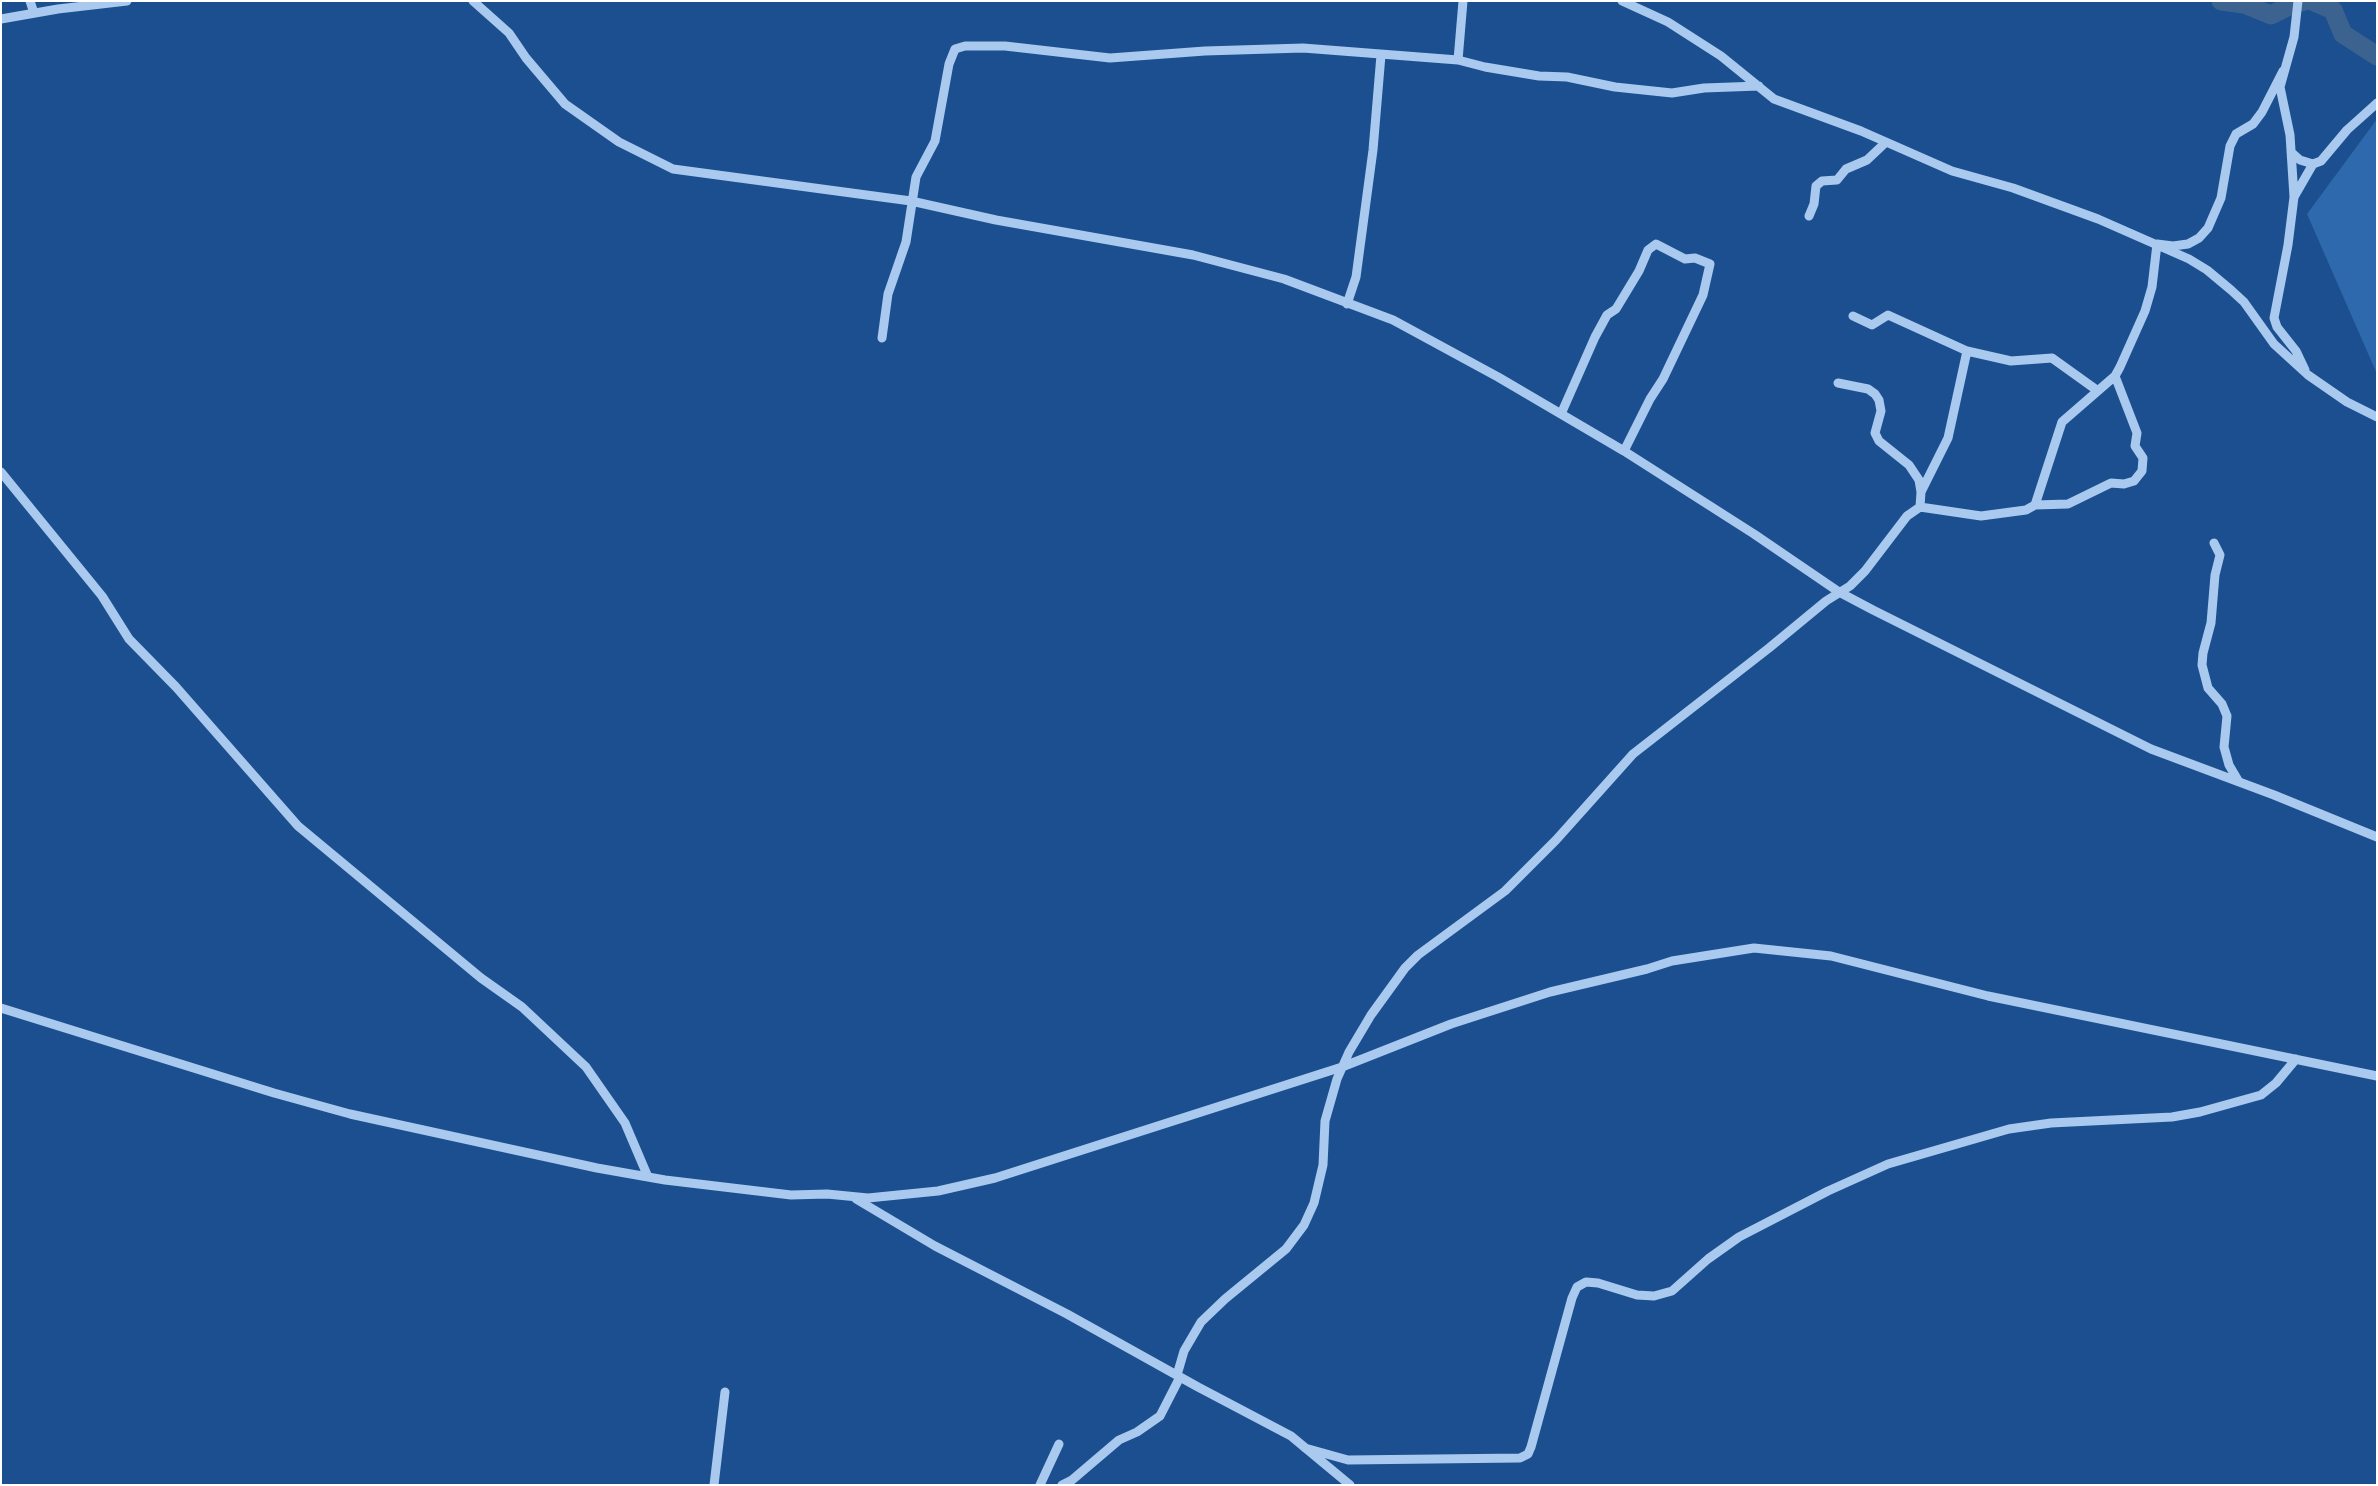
<!DOCTYPE html>
<style>
body{margin:0}
#map{position:relative;width:2378px;height:1486px;overflow:hidden;background:#1b4f8f;font-family:"Varela Round",sans-serif}
canvas{display:block}
.frame{position:absolute;inset:0;border:2px solid #fff;pointer-events:none}
</style>
<div id="map">
<canvas width="2378" height="1486"></canvas>
<div class="frame"></div>
</div>
<script>
const ctx = document.querySelector('canvas').getContext('2d');
ctx.lineJoin = 'round';
function paint(path, color) {
  ctx.fillStyle = color;
  ctx.fill(path, 'evenodd');
}
function toPath(rows) {
  const path = new Path2D();
  for (const r of rows) {
    path.moveTo(r[0], r[1]);
    for (let i = 2; i < r.length; i += 2) path.lineTo(r[i], r[i + 1]);
  }
  return path;
}
function trace(path, color, width, dash) {
  ctx.strokeStyle = color;
  ctx.lineWidth = width;
  ctx.lineCap = dash ? 'butt' : 'round';
  ctx.setLineDash(dash || []);
  ctx.stroke(path);
}
const green = toPath([
 [2377,119,2377,374,2307,214]
]);
const river = toPath([
 [2221,1,2244,4,2271,15,2293,4,2304,1],
 [2312,1,2333,10,2343,34,2377,56]
]);
const minor = toPath([
 [30,1,34,13],
 [473,1,509,33,526,58,565,104,619,142,673,169,911,201,996,220,1193,255,1284,279,1393,320,1498,377,1624,451,1754,534,1839,592,1873,610,2151,749,2274,795,2377,837],
 [1622,1,1668,22,1721,56,1774,99,1861,131,1952,171,2013,188,2098,219,2189,259,2207,270,2231,290,2244,302,2274,344,2308,375,2347,402,2377,417],
 [2298,1,2294,37,2280,87,2290,135,2294,197,2288,245,2274,318,2277,327,2296,351,2305,370],
 [1,19,58,9,127,1],
 [1458,60,1463,1],
 [2291,152,2300,160,2313,164],
 [2294,197,2313,164,2321,161,2347,130,2377,103],
 [1809,216,1814,204,1816,186,1822,181,1837,180,1846,169,1867,160,1885,143],
 [1347,304,1356,277,1373,150,1381,55],
 [1853,316,1872,325,1888,315,1967,351],
 [882,338,888,294,906,242,916,177,935,141,949,64,955,49,965,46,1005,46,1110,58,1205,51,1303,48,1458,60,1485,67,1539,76,1567,77,1615,87,1672,93,1704,88,1759,86],
 [1838,383,1868,389,1875,394,1879,400,1881,411,1875,433,1879,441,1909,465,1919,480,1921,492],
 [1561,414,1595,337,1607,315,1616,309,1639,271,1648,250,1656,244,1685,259,1695,258,1710,264,1703,295,1663,379,1650,399,1624,451],
 [1,472,102,596,129,639,176,687,298,826,481,978,522,1007,586,1067,625,1123,648,1177],
 [2035,505,2068,504,2111,483,2124,484,2134,481,2142,471,2143,458,2135,446,2137,433,2115,376],
 [1920,507,1921,492,1948,438,1967,351,2011,361,2052,358,2098,391],
 [2214,543,2220,555,2215,575,2211,623,2203,653,2202,665,2208,688,2222,704,2227,716,2224,747,2229,765,2239,782],
 [1,1008,274,1093,350,1114,597,1168,665,1180,791,1195,827,1194,868,1198,938,1191,995,1178,1342,1067,1451,1024,1550,992,1647,969,1672,961,1754,948,1831,956,1988,996,2377,1076],
 [856,1199,935,1246,1067,1314,1198,1387,1291,1436,1350,1485],
 [1177,1375,1184,1351,1201,1322,1225,1299,1286,1249,1304,1225,1314,1203,1323,1165,1325,1121,1337,1079,1349,1052,1371,1015,1405,968,1418,955,1505,891,1556,840,1633,754,1769,648,1826,601,1850,586,1865,571,1907,516,1920,507,1981,516,2026,510,2035,505,2062,422,2115,376,2120,367,2145,311,2152,287,2157,244,2173,246,2188,244,2199,238,2208,228,2221,198,2230,146,2236,134,2253,124,2262,112,2283,71],
 [1305,1448,1348,1460,1520,1458,1528,1454,1531,1447,1572,1298,1577,1287,1586,1282,1598,1283,1637,1295,1654,1296,1672,1291,1708,1259,1739,1237,1828,1191,1888,1164,2009,1129,2051,1123,2172,1117,2200,1112,2261,1095,2276,1083,2296,1059],
 [714,1485,725,1392],
 [1040,1485,1059,1444],
 [1062,1485,1072,1480,1119,1440,1137,1432,1160,1416,1180,1377]
]);
paint(green, '#2e69ad');
trace(river, '#3c6290', 19);
trace(minor, '#a9c9ee', 9);
</script>
